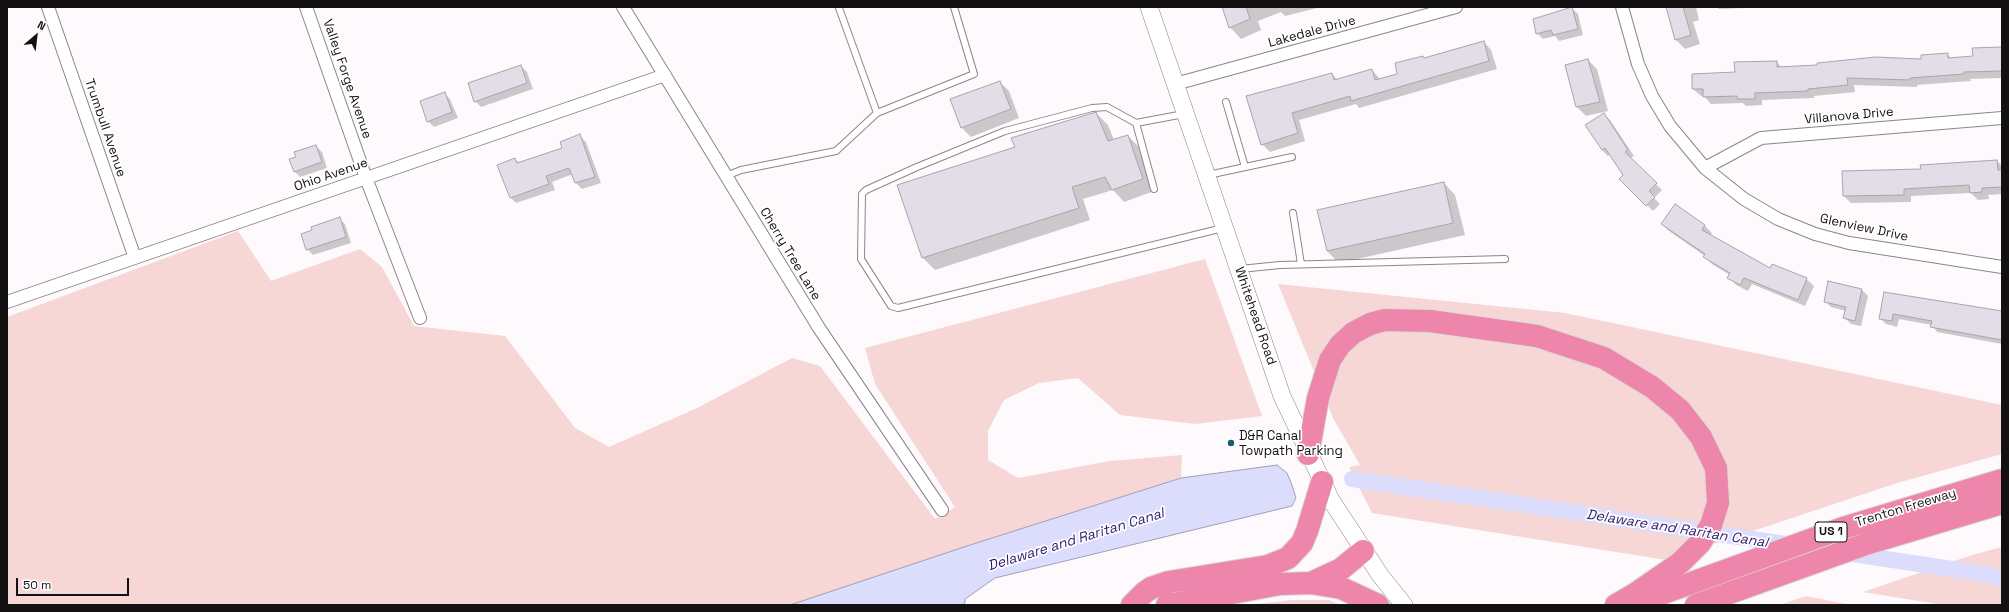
<!DOCTYPE html>
<style>
body{margin:0}
#map{position:relative;width:2009px;height:612px;overflow:hidden;background:#fef9fd;font-family:"Space Grotesk",sans-serif}
canvas{display:block}
.frame{position:absolute;inset:0;border:8px solid #131012;pointer-events:none}
.north{position:absolute;left:16px;top:16px;width:40px;height:40px;-webkit-text-stroke:3px #fff;paint-order:stroke;rotate:28deg;font-size:11px;font-weight:700;line-height:16px;text-align:center;color:#131012}
.north::after{content:'';display:block;margin:auto;width:14px;height:18px;background:#131012;clip-path:polygon(50% 0,100% 100%,50% 72%,0 100%)}
.scale{position:absolute;left:16px;top:578px;width:113px;height:18px;box-sizing:border-box;border:2px solid #131012;border-top:0;padding-left:5px;font-size:12px;line-height:14px;white-space:nowrap;color:#131012;-webkit-text-stroke:3px #fff;paint-order:stroke}
</style>
<div id="map">
<canvas width="2009" height="612"></canvas>
<div class="frame"></div>
<div class="north">N</div>
<div class="scale">50 m</div>
</div>
<script>
const ctx = document.querySelector('canvas').getContext('2d');
ctx.lineJoin = 'round';
function paint(path, color) {
  ctx.fillStyle = color;
  ctx.fill(path, 'evenodd');
}
function toPath(rows) {
  const path = new Path2D();
  for (const r of rows) {
    path.moveTo(r[0], r[1]);
    for (let i = 2; i < r.length; i += 2) path.lineTo(r[i], r[i + 1]);
  }
  return path;
}
function trace(path, color, width, dash) {
  ctx.strokeStyle = color;
  ctx.lineWidth = width;
  ctx.lineCap = dash ? 'butt' : 'round';
  ctx.setLineDash(dash || []);
  ctx.stroke(path);
}
function write(font, color, halo, rows, align = 'center') {
  ctx.font = font + ' "Space Grotesk",sans-serif';
  ctx.lineWidth = 3.5;
  ctx.setLineDash([]);
  ctx.textBaseline = 'middle';
  ctx.strokeStyle = halo;
  ctx.fillStyle = color;
  for (const [text, x, y, turn = 0] of rows) {
    ctx.save();
    ctx.translate(x, y);
    ctx.rotate((+turn || 0) * Math.PI / 180);
    ctx.textAlign = isNaN(turn) ? turn : align;
    if (halo) ctx.strokeText(text, 0, 0);
    ctx.fillText(text, 0, 0);
    ctx.restore();
  }
}
const green = toPath([
 [238,231,271,281,360,249,382,267,414,326,505,336,575,428,609,447,697,408,792,358,820,366,935,519,955,507,875,384,865,348,1205,259,1262,416,1195,424,1120,415,1078,378,1039,383,1004,400,988,431,988,460,1018,478,1110,461,1182,455,1181,478,970,545,790,605,7,605,7,317],
 [1278,284,1565,313,2002,405,2002,454,1897,483,1666,560,1372,513,1349,467,1360,465,1334,420],
 [2002,547,2002,605,1943,605,1863,592,1972,555],
 [1806,596,1851,605,1780,605],
 [1292,600,1329,600,1340,605,1247,605]
]);
const water = toPath([
 [1277,465,1287,473,1292,485,1296,498,1292,506,995,578,965,599,965,603,962,605,790,605,970,545,1181,478,1277,465]
]);
const shadow = toPath([
 [1223,7,1321,7,1285,16,1281,12,1258,21,1261,30,1241,39,1230,27],
 [1667,7,1696,7,1699,20,1693,22,1700,44,1685,49,1676,40],
 [1717,7,1745,7,1745,8,1719,9],
 [1572,8,1578,14,1583,35,1559,41,1555,36,1543,39,1537,33],
 [1484,42,1491,50,1497,69,1359,108,1356,104,1299,120,1305,141,1270,152,1262,144,1248,97,1332,74,1338,80,1372,70,1380,79,1399,75,1423,57,1425,59],
 [2002,48,2002,78,1970,79,1971,81,1917,85,1917,87,1854,85,1855,92,1814,96,1814,98,1762,100,1762,105,1746,106,1743,103,1711,104,1704,96,1701,96,1693,89,1736,73,1777,62,1782,68,1922,60,1947,54,1952,59,1974,57],
 [1588,60,1597,69,1608,111,1586,116,1577,107,1567,65],
 [521,66,527,72,533,89,481,107,475,101],
 [1000,82,1009,91,1019,118,971,137,962,128,951,100],
 [444,93,450,99,458,118,434,127,428,121],
 [1096,113,1108,125,1114,140,1128,136,1140,148,1154,191,1124,202,1113,190,1083,199,1090,220,935,270,923,258,1017,147],
 [1604,114,1610,120,1634,156,1630,158,1662,190,1654,198,1660,204,1653,211,1620,179,1624,175,1610,154,1608,156,1602,150,1587,125],
 [580,136,586,142,601,183,582,189,576,183,573,174,552,182,555,190,516,203,510,197,515,159,520,164,564,149],
 [316,146,322,152,327,168,300,177,294,171,297,158],
 [1997,161,2002,166,2002,194,1988,195,1989,199,1978,200,1971,193,1911,196,1911,202,1851,203,1844,196,1922,170],
 [1444,183,1455,195,1465,235,1339,263,1327,251],
 [1675,205,1705,226,1712,233,1710,235,1770,270,1806,279,1814,286,1805,306,1752,284,1748,291,1736,285,1729,277,1730,275,1712,264,1705,257,1705,256,1669,231,1662,224],
 [339,218,345,224,351,243,313,255,307,249],
 [1862,290,1868,296,1861,326,1851,324,1845,318,1846,311,1831,307,1825,301],
 [1885,293,2002,312,2002,344,1937,332,1932,325,1899,319,1897,327,1886,324,1880,318]
]);
const canal = toPath([
 [1352,479,1966,571,2002,578]
]);
const building = toPath([
 [1222,7,1246,7,1250,19,1229,28,1222,7],
 [1572,7,1578,29,1553,35,1551,30,1536,34,1533,19,1572,7],
 [1666,7,1683,7,1691,35,1675,40,1666,7],
 [1484,41,1489,61,1351,101,1350,96,1292,113,1298,133,1261,145,1246,96,1332,73,1334,80,1372,69,1375,80,1397,74,1395,63,1423,56,1424,58,1484,41],
 [2002,47,2002,71,1964,72,1964,74,1910,78,1910,80,1847,78,1848,85,1808,89,1808,91,1755,93,1755,99,1738,99,1737,96,1703,97,1703,89,1692,89,1692,74,1735,72,1734,62,1777,61,1777,67,1817,65,1817,63,1876,57,1921,59,1921,55,1948,53,1948,58,1973,56,1972,48,2002,47],
 [1588,59,1600,102,1576,107,1565,65,1588,59],
 [521,65,527,83,474,102,468,83,521,65],
 [1000,81,1011,109,961,128,950,99,1000,81],
 [445,92,452,112,427,122,420,101,445,92],
 [1096,112,1108,141,1128,135,1143,179,1112,190,1105,177,1072,187,1079,208,922,258,897,185,1015,147,1011,138,1096,112],
 [1604,113,1628,150,1625,152,1657,183,1649,191,1655,197,1646,206,1619,179,1623,175,1605,148,1602,150,1585,125,1604,113],
 [580,134,595,177,575,183,569,168,546,176,549,184,510,198,497,165,515,158,517,163,562,148,560,142,580,134],
 [316,145,322,162,294,172,289,159,296,157,294,152,316,145],
 [1997,160,1998,170,2002,170,2002,187,1982,188,1982,192,1970,193,1969,185,1904,189,1904,195,1843,196,1842,171,1921,169,1920,165,1997,160],
 [1444,182,1453,223,1327,251,1317,210,1444,182],
 [1675,204,1705,225,1702,230,1770,268,1772,264,1807,278,1798,300,1744,278,1740,285,1727,278,1730,273,1703,257,1705,254,1661,224,1675,204],
 [340,217,346,237,306,250,301,234,312,230,311,227,340,217],
 [1828,281,1862,289,1855,321,1843,318,1846,307,1824,302,1828,281],
 [1884,292,2002,311,2002,340,1930,327,1932,321,1893,314,1892,321,1879,319,1884,292]
]);
const service = toPath([
 [839,8,877,113],
 [1226,102,1245,167],
 [1184,114,1136,123,1107,107,1092,108,1005,131,917,167,866,190,862,194,861,259,891,306,898,308,1223,228],
 [1136,123,1154,189],
 [1208,175,1292,157],
 [726,176,741,170,836,151,877,113,974,74,954,7],
 [1293,213,1301,264],
 [1240,269,1280,265,1505,259]
]);
const minor = toPath([
 [48,7,135,258],
 [306,7,366,178,420,318],
 [623,7,819,328,942,510],
 [1622,7,1638,64,1652,96,1670,126,1705,168,1744,199,1778,219,1815,234,1849,243,2002,267],
 [1175,84,1456,7],
 [1705,168,1761,138,2002,118],
 [7,302,665,75]
]);
const secondary = toPath([
 [1149,7,1282,396,1331,500,1380,575,1404,605]
]);
const motorway = toPath([
 [1308,454,1318,398,1330,360,1340,345,1353,333,1370,324,1385,320,1430,321,1537,336,1604,358,1652,387,1680,410,1701,437,1716,468,1718,503,1711,525,1700,543,1680,563,1635,594,1616,605],
 [1311,583,1341,569,1363,551],
 [1636,603,1843,528,2002,480],
 [1132,605,1144,593,1151,588,1169,582,1268,566,1288,558,1302,543,1307,531,1322,482],
 [1167,605,1280,584,1311,583,1341,588,1378,605],
 [1696,605,1866,544,2002,503]
]);
const markers = [
 [1231,443,4,"#16616e"]
];
const shields = [
 [1831,532,32]
];
const shieldNames = [
 ["US 1",1831,532]
];
const streetNames = [
 ["Lakedale Drive",1312,32,-15],
 ["Valley Forge Avenue",347,79,71],
 ["Villanova Drive",1849,116,-5],
 ["Trumbull Avenue",105,128,71],
 ["Ohio Avenue",331,175,-19],
 ["Glenview Drive",1864,228,12],
 ["Cherry Tree Lane",790,254,59],
 ["Whitehead Road",1255,316,71],
 ["Trenton Freeway",1906,508,-17]
];
const poiNames = [
 ["D&R Canal",1239,436],
 ["Towpath Parking",1239,451]
];
const waterNames = [
 ["Delaware and Raritan Canal",1677,529,9],
 ["Delaware and Raritan Canal",1076,540,-17]
];
paint(green, '#f6d7d5');
paint(water, '#dcdcfd');
trace(water, '#a09fb6', 1);
paint(shadow, '#0003');
trace(canal, '#dcdcfd', 16);
paint(building, '#e3dde8');
trace(building, '#a8a3ad', 1);
trace(service, '#8e848b', 8);
trace(minor, '#8e848b', 14);
trace(secondary, '#8e848b', 18);
trace(motorway, '#d9d9d9', 24);
trace(service, '#fff', 6);
trace(minor, '#fff', 12);
trace(secondary, '#fff', 17);
trace(motorway, '#ed86aa', 22);
for (const [x, y, r, color] of markers) {
  const dot = new Path2D();
  dot.arc(x, y, r, 0, 2 * Math.PI);
  ctx.fillStyle = color;
  ctx.fill(dot);
  trace(dot, '#fff', 1.5);
}
for (const [x, y, w] of shields) {
  const box = new Path2D();
  box.roundRect(x - w / 2, y - 10, w, 20, 3);
  ctx.fillStyle = '#fff';
  ctx.fill(box);
  trace(box, '#131012', 1);
}
write('bold 12px', '#131012', null, shieldNames);
write('13px', '#131012', '#fff', streetNames);
write('13px', '#131012', '#fff', poiNames, 'left');
write('italic 14px', '#2f1a73', '#fff', waterNames);
</script>
